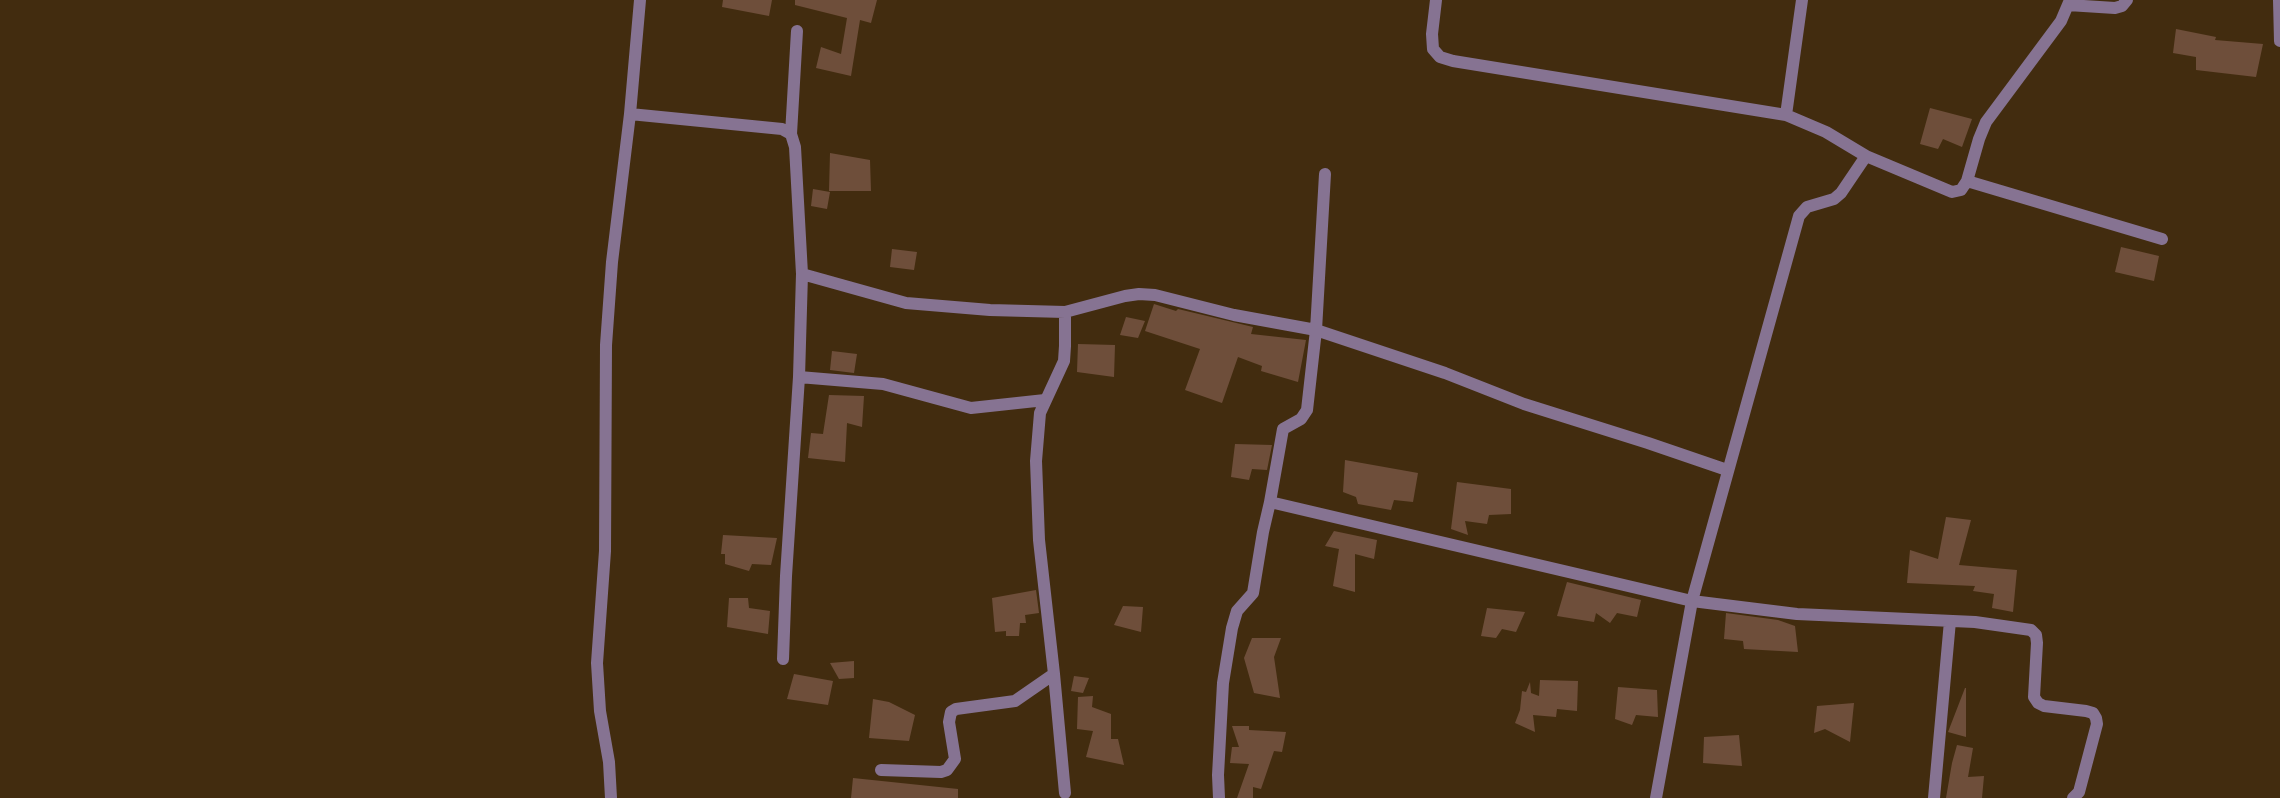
<!DOCTYPE html>
<style>
body{margin:0}
canvas{display:block;background:#422c0f}
</style>
<canvas width="2280" height="798"></canvas>
<script>
const ctx = document.querySelector('canvas').getContext('2d');
ctx.lineJoin = 'round';
function paint(path, color) {
  ctx.fillStyle = color;
  ctx.fill(path, 'evenodd');
}
function toPath(rows) {
  const path = new Path2D();
  for (const r of rows) {
    path.moveTo(r[0], r[1]);
    for (let i = 2; i < r.length; i += 2) path.lineTo(r[i], r[i + 1]);
  }
  return path;
}
function trace(path, color, width, dash) {
  ctx.strokeStyle = color;
  ctx.lineWidth = width;
  ctx.lineCap = dash ? 'butt' : 'round';
  ctx.setLineDash(dash || []);
  ctx.stroke(path);
}
const building = toPath([
 [723,0,772,0,769,16,722,7],
 [795,0,877,0,871,23,860,20,851,76,816,68,821,47,841,54,847,18,795,5],
 [2176,29,2216,37,2215,40,2263,44,2256,77,2196,70,2196,57,2173,53],
 [1930,108,1972,119,1962,147,1943,139,1938,149,1920,144],
 [830,153,870,160,871,191,829,191],
 [813,189,830,192,827,209,811,206],
 [2121,247,2159,256,2154,281,2115,272],
 [892,249,917,252,914,270,890,267],
 [1154,304,1176,311,1178,309,1253,327,1251,334,1306,340,1298,382,1261,371,1262,366,1238,357,1222,403,1185,390,1200,349,1145,331],
 [1126,317,1145,321,1138,338,1120,335],
 [1078,344,1115,345,1114,377,1077,372],
 [832,351,857,354,854,373,830,370],
 [829,395,864,396,862,427,847,423,845,462,808,458,811,433,823,434],
 [1235,444,1272,445,1267,470,1252,469,1249,480,1231,477],
 [1345,460,1418,473,1413,502,1394,500,1391,510,1358,504,1356,497,1343,492],
 [1457,482,1511,489,1511,514,1489,515,1487,524,1465,521,1468,535,1451,529],
 [1946,517,1971,520,1959,565,2017,570,2013,612,1992,608,1994,594,1973,591,1975,586,1907,583,1910,550,1938,559],
 [1334,531,1377,540,1374,559,1355,554,1355,592,1333,586,1339,549,1325,546],
 [723,535,777,538,771,565,752,564,749,571,725,564,725,554,721,554],
 [1567,582,1641,600,1637,617,1617,613,1610,623,1596,613,1594,622,1557,616],
 [1036,590,1039,613,1025,615,1026,623,1020,623,1019,636,1006,636,1006,631,995,632,992,598],
 [729,598,748,598,749,608,770,611,768,634,727,627],
 [1123,606,1143,607,1141,632,1114,625],
 [1487,608,1525,612,1516,632,1502,629,1496,638,1481,636],
 [1726,613,1778,620,1795,626,1798,652,1744,649,1743,641,1724,639],
 [1252,638,1281,638,1274,657,1280,698,1254,693,1244,658],
 [854,661,854,678,839,679,830,663],
 [794,674,833,681,828,705,787,699],
 [1074,676,1089,678,1083,693,1071,691],
 [1540,680,1578,681,1577,711,1557,709,1556,717,1533,715,1535,732,1515,723,1520,710,1522,691,1526,692,1530,682,1531,693,1539,696],
 [1618,687,1657,690,1658,717,1636,715,1632,725,1615,719],
 [1965,688,1966,688,1966,737,1948,732],
 [1093,696,1092,707,1111,714,1111,739,1118,739,1124,765,1086,757,1093,731,1077,729,1078,697],
 [873,699,889,702,915,715,909,741,869,738],
 [1854,703,1850,742,1825,729,1814,733,1817,706],
 [1232,726,1249,726,1249,730,1286,732,1282,752,1274,751,1261,789,1253,787,1253,798,1237,798,1249,764,1230,763,1232,747,1239,747],
 [1739,735,1742,766,1703,763,1704,737],
 [1957,745,1973,748,1968,777,1984,776,1982,798,1946,798,1952,763],
 [853,778,958,789,958,798,851,798]
]);
const street = toPath([
 [640,0,630,114,782,129,791,134,795,147,802,274,906,303,990,310,1065,312,1125,296,1139,294,1155,295,1234,315,1316,330,1445,373,1524,404,1648,443,1727,470],
 [1436,0,1432,34,1433,49,1440,57,1453,61,1786,115,1826,132,1866,156],
 [2279,0,2280,41],
 [2068,5,2115,8,2122,6,2127,0],
 [1786,115,1802,0],
 [791,134,797,31],
 [1325,174,1316,330,1307,410,1301,419,1283,429,1270,502,1692,601,1797,614,1975,622,2031,630,2036,635,2037,643,2034,697,2038,703,2044,706,2086,711,2093,713,2096,718,2097,724,2079,792,2073,798],
 [1967,181,2162,239],
 [1065,312,1065,346,1064,361,1040,413,1036,461,1039,540,1054,674,1065,793],
 [799,377,883,384,971,408,1045,400],
 [783,659,786,576,799,377,802,274],
 [881,770,941,772,947,770,955,759,949,722,951,712,956,709,1015,701,1054,674],
 [611,798,609,762,600,711,597,663,605,551,606,345,612,262,630,114],
 [1219,798,1218,775,1223,683,1232,628,1237,611,1253,593,1263,532,1270,502],
 [1656,798,1692,601,1799,216,1807,207,1834,199,1841,193,1866,156,1952,192,1961,190,1967,181,1979,139,1986,122,2061,21,2070,0],
 [1934,798,1950,621]
]);
paint(building, '#6e4e3a');
trace(street, '#867392', 12);
</script>
